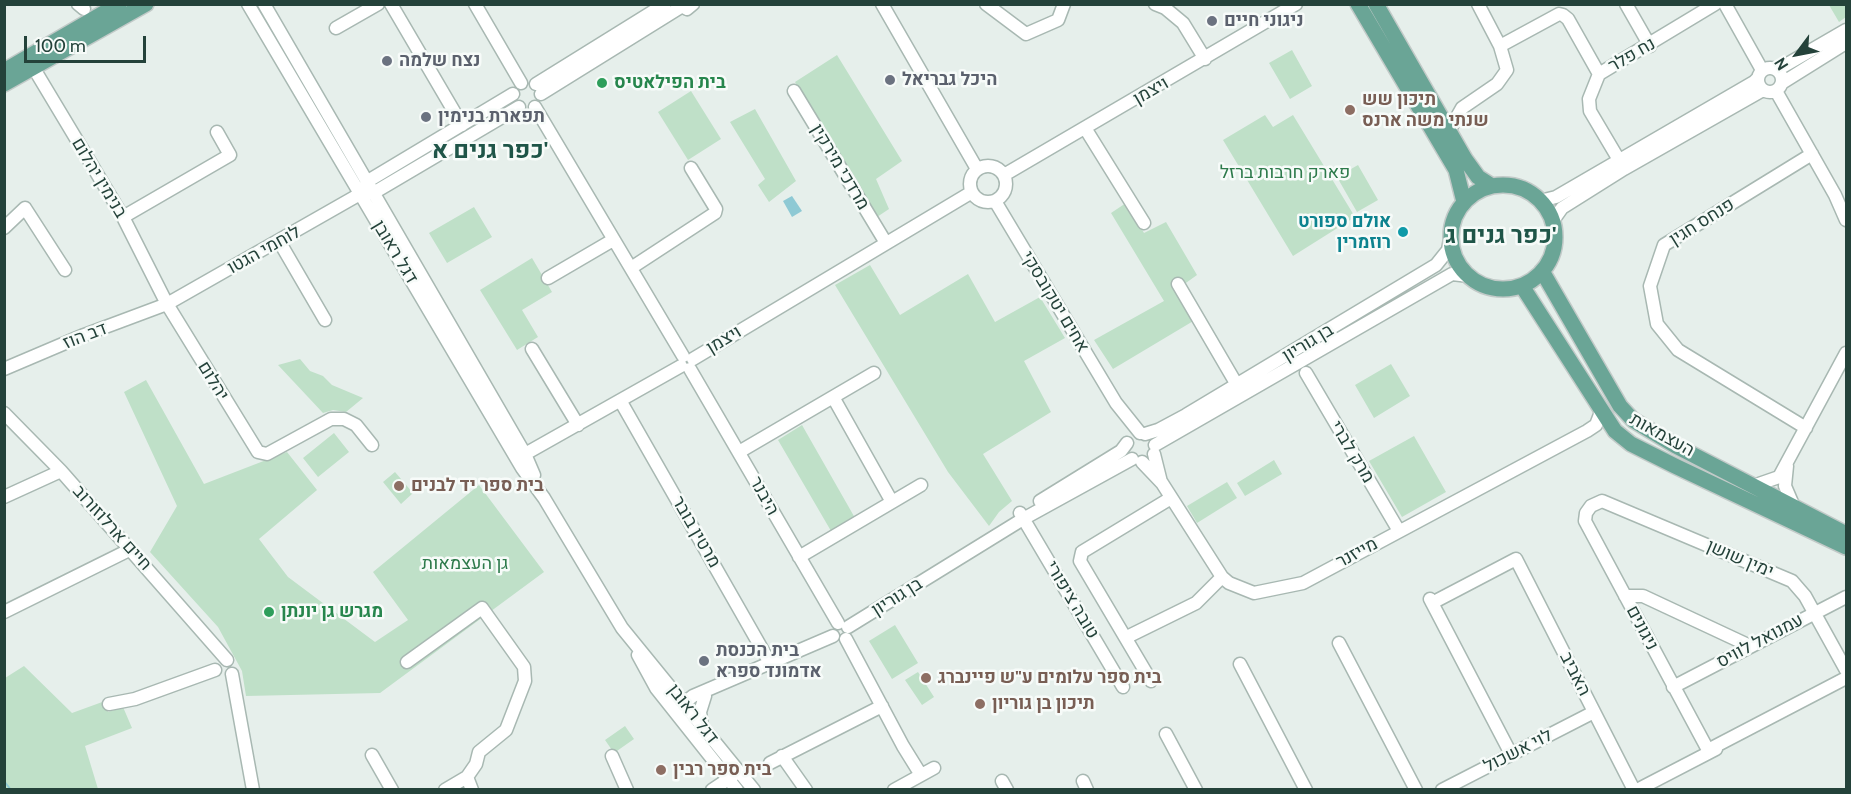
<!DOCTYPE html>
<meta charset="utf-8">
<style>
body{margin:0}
#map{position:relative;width:1851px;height:794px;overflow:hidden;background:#e6efeb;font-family:Cabin,sans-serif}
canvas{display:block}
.frame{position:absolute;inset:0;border:6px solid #24423a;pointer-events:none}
.north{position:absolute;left:1767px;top:24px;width:60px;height:60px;-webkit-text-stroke:4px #f7fbf9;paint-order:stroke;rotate:238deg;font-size:16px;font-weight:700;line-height:24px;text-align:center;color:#24423a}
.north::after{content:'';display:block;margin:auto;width:21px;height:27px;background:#24423a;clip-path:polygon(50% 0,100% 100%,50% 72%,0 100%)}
.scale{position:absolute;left:24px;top:36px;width:122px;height:27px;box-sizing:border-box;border:3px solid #24423a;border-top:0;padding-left:8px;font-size:18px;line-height:21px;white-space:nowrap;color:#24423a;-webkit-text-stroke:4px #f7fbf9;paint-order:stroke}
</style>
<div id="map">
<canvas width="1851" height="794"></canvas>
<div class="frame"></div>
<div class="north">N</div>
<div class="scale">100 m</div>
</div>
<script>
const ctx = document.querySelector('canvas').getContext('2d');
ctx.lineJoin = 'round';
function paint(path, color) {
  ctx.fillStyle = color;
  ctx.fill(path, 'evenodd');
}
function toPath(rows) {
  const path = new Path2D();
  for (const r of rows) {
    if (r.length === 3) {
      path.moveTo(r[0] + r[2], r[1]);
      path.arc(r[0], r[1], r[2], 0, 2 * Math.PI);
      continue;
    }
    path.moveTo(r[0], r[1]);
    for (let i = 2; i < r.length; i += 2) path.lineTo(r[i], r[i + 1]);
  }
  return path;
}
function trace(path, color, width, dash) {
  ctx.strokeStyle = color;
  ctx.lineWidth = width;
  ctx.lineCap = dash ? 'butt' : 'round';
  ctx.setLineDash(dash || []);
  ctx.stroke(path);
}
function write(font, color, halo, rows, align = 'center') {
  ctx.font = font + ' Cabin,Heebo,sans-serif';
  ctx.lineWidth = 5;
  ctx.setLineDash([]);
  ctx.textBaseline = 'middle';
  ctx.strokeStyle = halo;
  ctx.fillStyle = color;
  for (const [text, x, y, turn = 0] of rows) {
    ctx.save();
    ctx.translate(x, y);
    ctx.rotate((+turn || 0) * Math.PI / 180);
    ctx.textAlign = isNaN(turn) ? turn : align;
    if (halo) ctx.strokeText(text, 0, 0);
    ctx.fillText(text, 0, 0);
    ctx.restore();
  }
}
const green = toPath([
 [1829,5,1846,5,1846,17,1839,22],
 [1292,50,1312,86,1290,99,1269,63],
 [837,55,902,161,876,179,889,209,877,217,795,82],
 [691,91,721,139,688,160,658,112],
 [755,109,796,181,769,202,758,185,765,179,730,122],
 [1265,115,1273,127,1293,115,1355,217,1293,256,1223,140],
 [1358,165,1378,200,1357,212,1337,177],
 [1126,203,1144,233,1166,222,1197,275,1176,290,1195,320,1113,369,1094,340,1164,301,1111,213],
 [474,207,492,237,447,263,429,233],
 [532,258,552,292,522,310,538,337,517,350,480,290],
 [870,265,900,315,968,274,995,322,1040,297,1065,338,1024,361,1051,412,983,454,1012,501,999,512,989,526,948,472,835,285],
 [300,359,310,371,323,376,332,385,363,398,346,412,333,410,323,413,278,365],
 [1391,364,1410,396,1374,418,1355,385],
 [146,380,204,484,287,452,317,490,259,539,288,577,375,642,408,620,373,572,479,485,544,572,380,693,246,696,242,671,218,627,150,552,177,506,124,392],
 [802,425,855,518,831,531,778,440],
 [334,433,349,452,318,477,303,458],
 [1414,436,1446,492,1402,517,1369,461],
 [1274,460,1282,474,1245,496,1237,483],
 [395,472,413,493,401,504,383,482],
 [1227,482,1237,498,1197,523,1187,506],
 [895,625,918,663,892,679,869,641],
 [24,666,72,713,105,701,108,712,123,707,132,728,85,746,98,789,5,790,5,678],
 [918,672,934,697,922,705,905,680],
 [625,726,634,739,614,753,605,740]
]);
const water = toPath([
 [792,196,802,211,792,217,783,201]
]);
const stream = toPath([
 [4,781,11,790]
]);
const minor = toPath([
 [78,4,84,9],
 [248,4,522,468,544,498,622,628,754,790],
 [264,4,525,454,534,475],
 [391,4,462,125],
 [475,4,521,83],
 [678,4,687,9,693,4],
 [882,4,977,169],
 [986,4,1026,34,1058,20,1064,4],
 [1155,4,1165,8,1183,23,1205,59],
 [1626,4,1650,46],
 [1725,4,1762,70],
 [336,28,378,4],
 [1500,46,1559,14,1563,15,1568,19,1599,74],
 [34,61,33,67,123,217,167,304,258,452,267,454,331,419,344,419,356,425,372,445],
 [1770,80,12],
 [1777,70,1846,30],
 [1782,83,1846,43],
 [536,84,665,4],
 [794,91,886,243],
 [1776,91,1835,195,1846,220],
 [541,94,681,7],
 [535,107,683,356],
 [1085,128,1144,223],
 [1449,131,1462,108,1497,84,1507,70,1500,46,1478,4],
 [1619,160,1590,111,1589,99,1599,74,1715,4],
 [988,184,18],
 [1004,175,1296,4],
 [364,188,368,181,513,94],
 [995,201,1116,403,1140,433],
 [1540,201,1556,197,1754,82,1758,78],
 [123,217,230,155,217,132],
 [1552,222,1562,208,1624,169,1763,90],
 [4,228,25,208,65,270],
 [279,241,325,320],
 [631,268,715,213,716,209,691,168],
 [548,278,613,240],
 [1178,284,1237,385],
 [532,349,578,425],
 [693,359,972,192],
 [4,369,84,335,167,304,360,194,375,192,519,107],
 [690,369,838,623],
 [1306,373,1399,531],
 [833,397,892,502],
 [621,402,770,663],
 [4,413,61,471,227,660],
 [1806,428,1678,350,1657,324,1650,286,1664,245,1812,154],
 [1145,434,1158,430,1186,415,1436,265,1448,250,1451,233],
 [1155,445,1452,274,1469,276],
 [739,452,874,373],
 [1154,454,1161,482],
 [518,458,681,366],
 [1142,462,1162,483,1222,577,1229,583,1254,593,1303,583,1587,431,1596,425,1601,412],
 [1787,466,1785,486,1794,507],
 [1753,486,1779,477,1846,353],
 [4,497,61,471],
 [1040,501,1121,451,1127,443],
 [1020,513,1123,687],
 [799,557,921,485],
 [1625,596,1643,596,1750,646],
 [1430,599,1511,754],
 [1432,603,1516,559,1634,790],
 [4,612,131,549],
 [848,627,1023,519,1132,459],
 [1127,637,1196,603,1222,577],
 [846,639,903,746,921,775],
 [1339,643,1416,790],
 [638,655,656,688,737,790],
 [407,662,482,608,524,667,525,681,506,730,479,752,476,764,467,777,445,790],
 [1240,664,1306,790],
 [1846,670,1805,596,1792,581,1602,501,1591,506,1586,513,1585,521,1708,750,1846,678],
 [232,674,253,790],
 [1151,681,1080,561,1082,552,1171,498],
 [1673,687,1846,597],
 [109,704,135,699,215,670],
 [679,707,693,696,833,636],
 [702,726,700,712,705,696],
 [1166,734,1196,790],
 [372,755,392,790],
 [612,756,627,790],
 [782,756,806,790],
 [770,763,882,706],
 [467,777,472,790],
 [1002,781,1007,790],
 [1083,781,1087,790],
 [712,790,733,776],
 [894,790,934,768],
 [1442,790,1594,712],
 [1637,790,1716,749]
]);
const major = toPath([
 [1358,4,1456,170,1464,202],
 [1376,4,1465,159,1478,177,1492,186],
 [4,71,119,4],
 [4,84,146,4],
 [1503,237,52],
 [1542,271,1620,406,1633,420,1676,446,1846,534],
 [1522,286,1615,431,1631,444,1675,466,1846,547]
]);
const markers = [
 [1212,21,6,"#6b7280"],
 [387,61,6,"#6b7280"],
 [890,80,6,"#6b7280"],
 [602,83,6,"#2e9e5b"],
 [1350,110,6,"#8d6e63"],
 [426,117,6,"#6b7280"],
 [1403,232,6,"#0f9aa8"],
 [399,486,6,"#8d6e63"],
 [269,612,6,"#2e9e5b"],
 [704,661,6,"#6b7280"],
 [926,678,6,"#8d6e63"],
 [980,704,6,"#8d6e63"],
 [661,770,6,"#8d6e63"]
];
const worshipNames = [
 ["ניגוני חיים",1224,21],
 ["נצח שלמה",399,61],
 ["היכל גבריאל",902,80],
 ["תפארת בנימין",438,117],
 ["בית הכנסת",716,651],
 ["אדמונד ספרא",716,672]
];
const streetNames = [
 ["נח פלר",1632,55,-30],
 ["ויצמן",1151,91,-30],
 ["מרדכי מירקין",840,167,59],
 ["בנימין יהלום",99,178,59],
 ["פנחס חגין",1702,222,-32],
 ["לוחמי הגטו",264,250,-29],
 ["דגל ראובן",395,252,59],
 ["אחים יטקובסקי",1055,302,59],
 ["דב הוז",85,336,-21],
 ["ויצמן",724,340,-31],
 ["בן גוריון",1308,343,-31],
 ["יהלום",213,381,58],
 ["העצמאות",1662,435,29],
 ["מרק לברי",1352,452,59],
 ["היבנר",764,496,61],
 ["חיים ארלוזורוב",112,528,48],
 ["מרטין בובר",696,532,60],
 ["מייזנר",1357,553,-28],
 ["ימין שושן",1740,559,23],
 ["בן גוריון",897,597,-32],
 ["טובה ציפורי",1072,600,59],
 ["ניגונים",1642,628,62],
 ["עמנואל לוויס",1760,641,-28],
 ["האביב",1575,674,63],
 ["דגל ראובן",693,714,52],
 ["לוי אשכול",1518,751,-27]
];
const leisureNames = [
 ["בית הפילאטיס",614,83],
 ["מגרש גן יונתן",281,612]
];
const educationNames = [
 ["תיכון שש",1362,100],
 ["שנתי משה ארנס",1362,121],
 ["בית ספר יד לבנים",411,486],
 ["בית ספר עלומים ע\"ש פיינברג",938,678],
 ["תיכון בן גוריון",992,704],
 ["בית ספר רבין",673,770]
];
const parkNames = [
 ["פארק חרבות ברזל",1285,173],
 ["גן העצמאות",465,564]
];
const cultureNames = [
 ["אולם ספורט",1391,222],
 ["רוזמרין",1391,243]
];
const districtNames = [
 ["כפר גנים א'",490,151],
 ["כפר גנים ג'",1501,236]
];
paint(green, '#bfe0c8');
paint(water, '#8ec9d4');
trace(stream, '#8ec9d4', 2);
trace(minor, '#a8b8b2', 15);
trace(major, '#c2cac8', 18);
trace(minor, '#fff', 12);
trace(major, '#6aa596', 15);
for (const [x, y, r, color] of markers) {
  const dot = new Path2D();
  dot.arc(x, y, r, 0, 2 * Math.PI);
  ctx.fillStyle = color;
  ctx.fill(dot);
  trace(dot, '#f7fbf9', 2);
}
write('bold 18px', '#5b616d', '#f7fbf9', worshipNames, 'left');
write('18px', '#24423a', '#f7fbf9', streetNames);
write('bold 18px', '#27864d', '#f7fbf9', leisureNames, 'left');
write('bold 18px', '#785e54', '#f7fbf9', educationNames, 'left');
write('18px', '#2d7a4b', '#f7fbf9', parkNames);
write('bold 18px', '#0d838f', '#f7fbf9', cultureNames, 'right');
write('bold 24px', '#1f5548', '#f7fbf9', districtNames);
</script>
